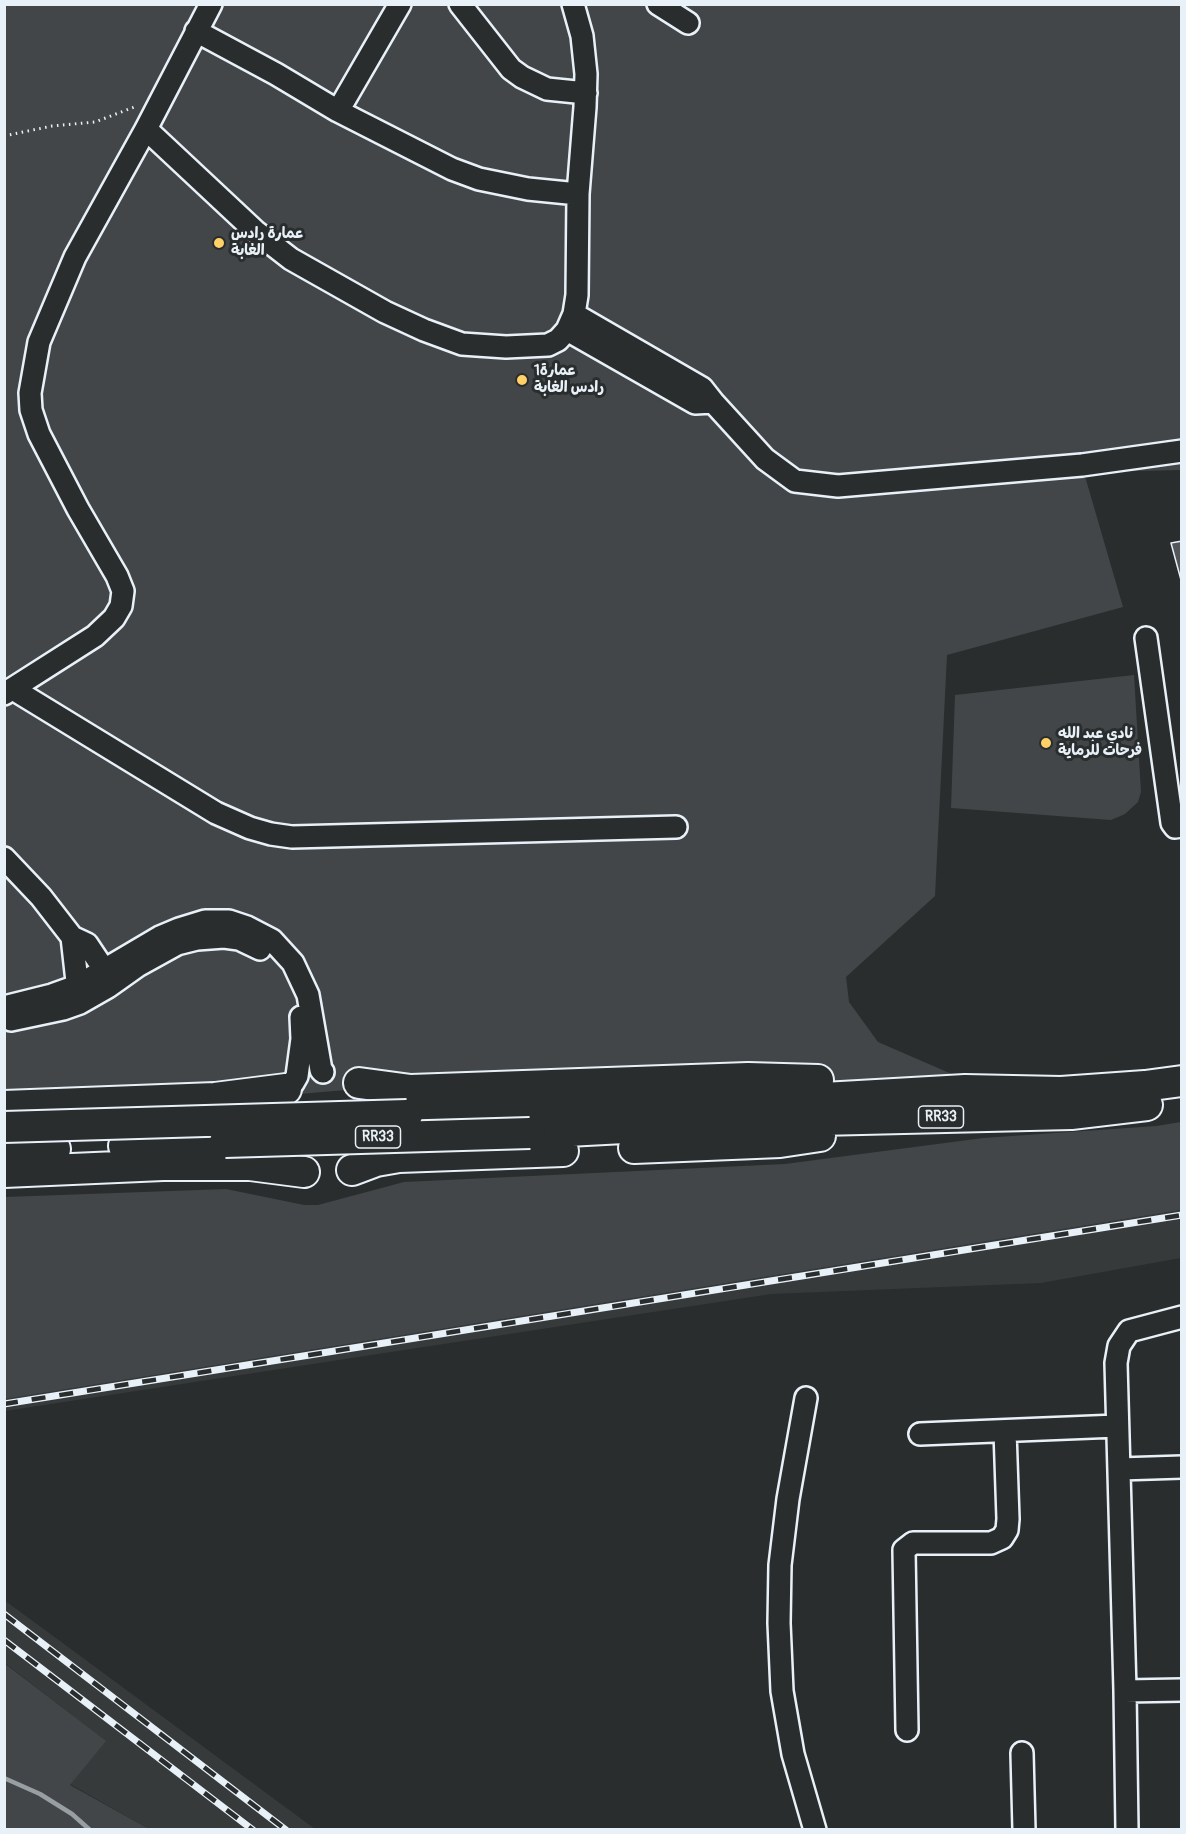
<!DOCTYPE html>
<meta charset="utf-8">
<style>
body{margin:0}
#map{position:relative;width:1186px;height:1834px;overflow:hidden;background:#2a2d2e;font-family:Pangolin,sans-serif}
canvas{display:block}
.frame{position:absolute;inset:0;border:6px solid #e8f1f8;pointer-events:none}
</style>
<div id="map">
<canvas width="1186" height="1834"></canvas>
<div class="frame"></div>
</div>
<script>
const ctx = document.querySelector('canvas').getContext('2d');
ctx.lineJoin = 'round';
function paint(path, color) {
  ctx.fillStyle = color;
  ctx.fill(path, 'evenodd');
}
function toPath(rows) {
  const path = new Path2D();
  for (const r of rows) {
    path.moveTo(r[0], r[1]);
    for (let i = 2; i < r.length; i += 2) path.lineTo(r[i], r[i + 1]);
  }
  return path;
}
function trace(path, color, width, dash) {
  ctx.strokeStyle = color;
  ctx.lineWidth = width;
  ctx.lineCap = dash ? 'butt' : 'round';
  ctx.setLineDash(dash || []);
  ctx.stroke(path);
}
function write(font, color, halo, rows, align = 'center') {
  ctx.font = font + ' Pangolin,"Playpen Sans Arabic",sans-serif';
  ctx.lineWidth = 6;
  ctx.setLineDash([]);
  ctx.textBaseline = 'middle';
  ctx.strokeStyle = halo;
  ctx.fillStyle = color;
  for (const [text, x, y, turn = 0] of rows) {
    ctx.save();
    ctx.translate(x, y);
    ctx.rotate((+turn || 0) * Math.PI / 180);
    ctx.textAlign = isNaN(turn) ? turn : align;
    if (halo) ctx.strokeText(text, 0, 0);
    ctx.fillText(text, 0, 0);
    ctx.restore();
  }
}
const built = toPath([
 [1181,1210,1181,1258,1041,1283,771,1294,5,1411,5,1399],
 [4,1600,41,1627,315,1829,149,1829,70,1784,105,1741,5,1663]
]);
const green = toPath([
 [5,5,1181,5,1181,470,1095,472,1082,466,1123,607,947,655,935,896,846,977,849,1002,878,1042,977,1085,781,1080,346,1090,172,1105,5,1134],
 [1134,675,1141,792,1138,802,1125,814,1111,820,951,808,955,695],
 [1181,1122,1181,1210,5,1399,5,1197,226,1189,304,1205,318,1205,404,1182,785,1164,983,1138,1156,1126],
 [4,1663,106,1741,70,1785,149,1829,5,1829]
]);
const stream = toPath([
 [4,1778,40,1794,72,1814,90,1830]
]);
const building = toPath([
 [1182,541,1182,580,1181,580,1171,543,1182,541]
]);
const path = toPath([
 [4,136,52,126,95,122,137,106]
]);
const minor = toPath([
 [460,4,511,69,522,77,547,89,586,93],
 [658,4,688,23],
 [196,31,276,74,338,111,452,169,479,179,528,189,578,194],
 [338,111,400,4],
 [146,129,255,231,291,259,385,312,424,330,462,344,506,347,548,345,558,340,567,330,574,314,577,295,578,194,585,107,586,74,582,36,573,4],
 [574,314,702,388,713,402,765,459,795,481,838,486,1082,465,1182,451],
 [567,330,695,403,713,402],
 [1146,638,1172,823,1175,827,1182,826],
 [13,689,216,813,250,828,271,834,292,837,676,827],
 [4,694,95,636,114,618,121,606,123,591,117,576,78,509,39,434,31,410,30,393,39,342,75,257,146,129,211,4],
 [4,858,41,897,72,937,87,944,99,962,107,984],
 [72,937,79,999],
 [4,1007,52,995,77,986,160,937,179,929,205,921,229,921,247,927,272,940,293,963,308,995,321,1070,323,1072],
 [11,1020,63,1009,80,1003,108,987,139,965,177,944,197,939,224,937,239,939,260,949],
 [293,1083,297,1076,302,1039,301,1017],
 [806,1398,788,1499,780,1565,779,1623,782,1691,793,1754,815,1830],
 [920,1434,1117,1426],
 [1120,1469,1182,1467],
 [1125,1691,1116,1363,1119,1346,1129,1331,1182,1317],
 [907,1730,904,1550,913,1543,991,1543,1002,1538,1007,1530,1008,1519,1005,1431],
 [1022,1753,1024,1830],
 [1127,1830,1125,1691,1182,1690]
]);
const highway = toPath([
 [359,1083,411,1090,748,1078,818,1080],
 [4,1106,215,1098,286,1089],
 [407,1115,588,1106,735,1103,965,1090,1061,1092,1145,1086,1182,1081],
 [530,1133,736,1122,1071,1114,1147,1105],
 [124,1146,225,1142],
 [634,1148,780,1142,820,1136],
 [4,1151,55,1149],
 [352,1170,376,1161,399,1157,563,1151],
 [4,1172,163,1165,250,1165,304,1172]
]);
const rail = toPath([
 [4,1404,1182,1215],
 [4,1614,286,1830],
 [4,1640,253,1830]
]);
const highwayBridge = toPath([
 [4,1127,407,1115],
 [225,1142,530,1133]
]);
const markers = [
 [219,243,6,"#ffd166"],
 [522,380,6,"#ffd166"],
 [1046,743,6,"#ffd166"]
];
const shields = [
 [941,1117,45],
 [378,1137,45]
];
const shieldNames = [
 ["RR33",941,1117],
 ["RR33",378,1137]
];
const poiNames = [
 ["عمارة رادس",231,234],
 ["الغابة",231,251],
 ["1عمارة",534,371],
 ["رادس الغابة",534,388],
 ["نادي عبد الله",1058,734],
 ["فرحات للرماية",1058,751]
];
paint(built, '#363a3b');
paint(green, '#424648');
trace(stream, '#989fa3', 4.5);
paint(building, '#535759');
trace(building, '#e8f1f8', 1.5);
trace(minor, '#e8f1f8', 26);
trace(highway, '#e8f1f8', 34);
trace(path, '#e8f1f8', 3, [1.5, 4.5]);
trace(minor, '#2a2d2e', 21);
trace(highway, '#2a2d2e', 30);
trace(rail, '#e8f1f8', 7);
trace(rail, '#2a2d2e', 4.5, [14]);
trace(highwayBridge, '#e8f1f8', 34, []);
trace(highwayBridge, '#2a2d2e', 30);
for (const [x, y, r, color] of markers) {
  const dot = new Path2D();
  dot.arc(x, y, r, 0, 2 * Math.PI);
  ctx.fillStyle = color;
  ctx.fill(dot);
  trace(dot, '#2a2d2e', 2);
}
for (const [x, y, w] of shields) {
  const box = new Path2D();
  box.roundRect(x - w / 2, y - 11, w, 22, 4.5);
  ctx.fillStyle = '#2a2d2e';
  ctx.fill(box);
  trace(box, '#e8f1f8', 1.5);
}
write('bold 14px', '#e8f1f8', null, shieldNames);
write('bold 15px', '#e8f1f8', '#2a2d2e', poiNames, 'left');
</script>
